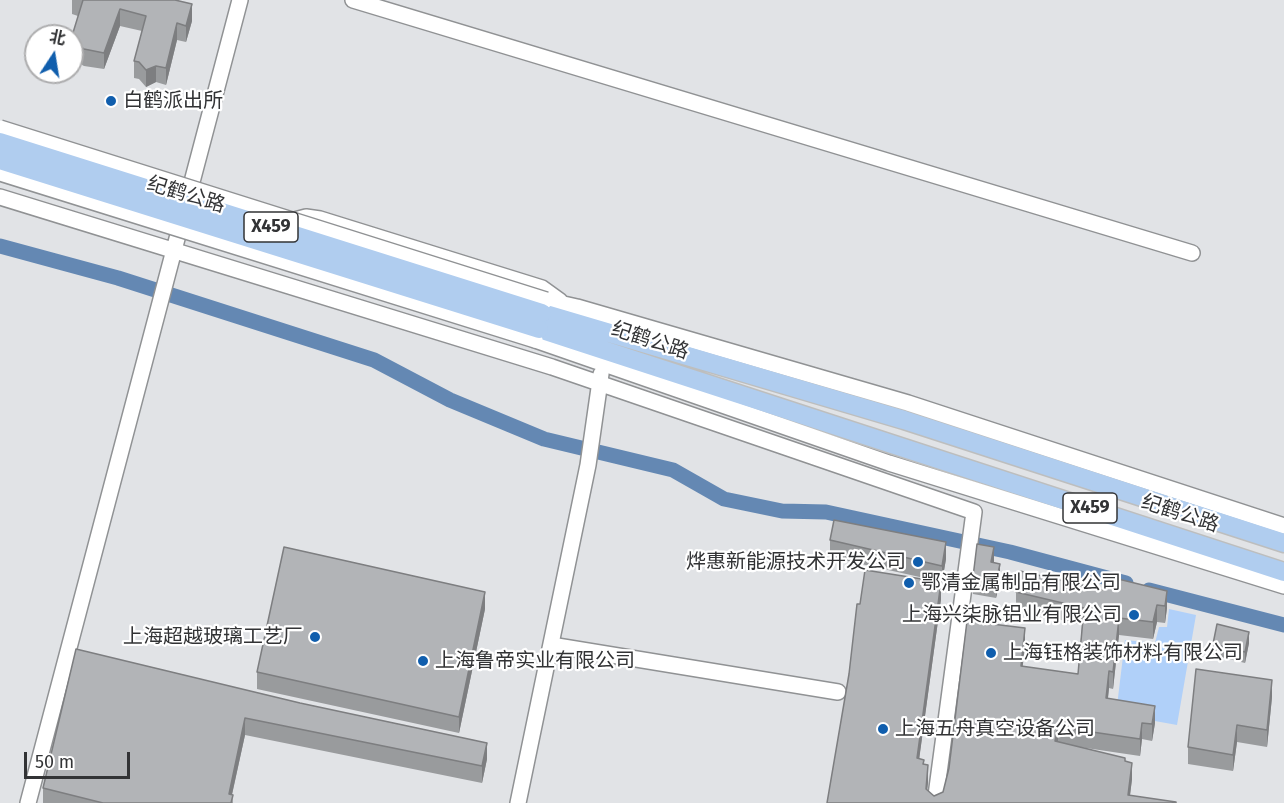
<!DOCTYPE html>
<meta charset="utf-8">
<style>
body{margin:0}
#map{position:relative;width:1284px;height:803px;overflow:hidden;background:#e1e3e6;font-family:"Fira Sans","Noto Sans SC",sans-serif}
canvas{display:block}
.north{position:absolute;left:24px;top:24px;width:60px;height:60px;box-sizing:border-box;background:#fff;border:2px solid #adadae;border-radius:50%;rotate:12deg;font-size:16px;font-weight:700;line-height:24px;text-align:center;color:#323335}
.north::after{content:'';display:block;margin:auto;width:21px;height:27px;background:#105ead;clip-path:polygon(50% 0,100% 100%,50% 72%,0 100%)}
.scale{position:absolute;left:24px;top:752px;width:106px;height:27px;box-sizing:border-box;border:3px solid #323335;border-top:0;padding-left:8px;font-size:18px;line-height:21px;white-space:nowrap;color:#323335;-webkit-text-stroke:4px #fff;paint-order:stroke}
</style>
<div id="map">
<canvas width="1284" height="803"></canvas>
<div class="north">北</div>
<div class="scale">50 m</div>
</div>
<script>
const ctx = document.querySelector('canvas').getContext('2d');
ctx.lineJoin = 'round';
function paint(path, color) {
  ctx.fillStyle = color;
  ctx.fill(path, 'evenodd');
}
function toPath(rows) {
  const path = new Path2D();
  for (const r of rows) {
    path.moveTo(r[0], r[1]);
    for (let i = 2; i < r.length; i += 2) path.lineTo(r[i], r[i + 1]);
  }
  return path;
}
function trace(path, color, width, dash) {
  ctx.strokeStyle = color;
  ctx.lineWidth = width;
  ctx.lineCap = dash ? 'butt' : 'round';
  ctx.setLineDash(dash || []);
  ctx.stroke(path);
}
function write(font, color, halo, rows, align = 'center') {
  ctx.font = font + ' "Fira Sans","Noto Sans SC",sans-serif';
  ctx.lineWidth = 4.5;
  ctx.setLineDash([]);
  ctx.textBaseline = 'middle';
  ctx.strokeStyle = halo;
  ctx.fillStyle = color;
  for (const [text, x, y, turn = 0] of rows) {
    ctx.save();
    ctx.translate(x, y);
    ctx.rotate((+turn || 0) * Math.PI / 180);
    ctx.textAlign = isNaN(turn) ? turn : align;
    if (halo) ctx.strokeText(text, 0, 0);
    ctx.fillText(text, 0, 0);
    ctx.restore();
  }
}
const green = toPath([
 [1169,609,1196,615,1177,725,1116,714,1125,640,1155,643,1159,627,1167,627]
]);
const canal = toPath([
 [0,246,118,278,374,360,450,400,544,439,673,470,724,499,782,511,826,512,1010,552,1126,583],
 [1149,590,1284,625]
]);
const minor = toPath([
 [353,0,1192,253],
 [0,197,552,367,974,512,935,803],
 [291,221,306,217,320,219,542,288,560,301],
 [546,300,577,307,908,403,1284,526],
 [535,340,889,463,1284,586],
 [551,645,838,692],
 [28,803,240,0],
 [518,803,588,465,601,374]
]);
const major = toPath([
 [542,313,904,420,1284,543],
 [539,329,1284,572]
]);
const minorBridge = toPath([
 [0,128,546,300],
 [0,173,535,340]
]);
const majorBridge = toPath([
 [0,142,542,313],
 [0,160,539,329]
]);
const wall = toPath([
 [72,0,148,0,192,21,186,42,177,40,166,85,156,82,146,87,139,79,134,78,134,61,142,31,120,26,104,69,84,66,72,59,72,36,78,16,72,14],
 [830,540,946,559,942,582,830,557],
 [994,562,1000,581,996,598,973,594,973,577],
 [1103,590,1167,591,1167,608,1165,623,1157,622,1153,639,1119,635,1113,689,1109,688,1108,698,1155,723,1152,741,1142,739,1140,756,1079,747,1125,762,1132,779,1130,795,827,803,849,674,860,604,941,599,919,759,924,764,928,782,927,790,934,796,943,792,1025,645,1022,667,1078,674,1082,625,1016,609,1016,592],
 [485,609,459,733,257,689,257,672],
 [1249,643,1245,663,1213,655,1213,644],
 [76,649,487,759,482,783,245,735,232,795,233,803,43,803,43,788],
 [1272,697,1267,747,1237,742,1233,771,1188,764,1188,747]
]);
const shadedWall = toPath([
 [192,4,192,21,186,42,186,26],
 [120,9,120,26,104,69,104,53],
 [177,23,177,40,166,85,166,68],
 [156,66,156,82,146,87,146,70],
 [946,542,946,559,942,582,942,566],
 [994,547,994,564,991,562],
 [1000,564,1000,581,996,598,996,582],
 [941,582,941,599,917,775,917,758],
 [1167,591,1167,608,1165,623,1165,606],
 [485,592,485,609,459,733,459,717],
 [1157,605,1157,622,1153,639,1153,622],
 [1119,618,1119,635,1113,689,1113,672],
 [1025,628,1025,645,1021,683,1021,666],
 [1249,632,1249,643,1245,663,1245,652],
 [1109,671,1109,688,1106,715,1106,698],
 [1272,680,1272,697,1267,747,1267,730],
 [1155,706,1155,723,1152,741,1152,724],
 [245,718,245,735,230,803,229,794],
 [1142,723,1142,739,1140,756,1140,739],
 [1237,725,1237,742,1233,771,1233,755],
 [1058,727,1058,744,1055,741],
 [487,743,487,759,482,783,482,766],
 [1132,763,1132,779,1129,803,1128,795],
 [928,765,928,782,926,803,926,789]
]);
const building = toPath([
 [83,0,175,0,192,4,186,26,177,23,166,68,156,66,146,70,139,62,134,61,146,16,120,9,104,53,84,49,72,42,72,36,83,0],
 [834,520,946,542,942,566,830,540,834,520],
 [977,544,994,547,991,562,1000,564,996,582,973,577,977,544],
 [284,547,485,592,459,717,257,672,284,547],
 [865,570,941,582,917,758,924,760,923,764,928,765,926,789,934,796,943,792,949,768,967,621,1025,628,1021,666,1078,674,1084,608,1016,592,1020,571,1103,590,1106,576,1167,591,1165,606,1157,605,1153,622,1119,618,1113,672,1109,671,1106,698,1155,706,1152,724,1142,723,1140,739,1058,727,1055,741,1125,758,1125,761,1132,763,1128,795,1176,802,1176,803,827,803,849,674,857,604,860,604,865,570],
 [1217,624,1249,632,1245,652,1213,644,1217,624],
 [76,649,300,703,487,743,482,766,245,718,229,794,233,795,231,803,103,803,43,788,76,649],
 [1196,669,1272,680,1267,730,1237,725,1233,755,1188,747,1196,669]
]);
const markers = [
 [111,101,6,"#105ead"],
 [918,562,6,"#105ead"],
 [909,583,6,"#105ead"],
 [1134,615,6,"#105ead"],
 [315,637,6,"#105ead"],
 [991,653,6,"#105ead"],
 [423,661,6,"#105ead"],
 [883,729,6,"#105ead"]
];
const shields = [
 [271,227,54],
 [1090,508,54]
];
const shieldNames = [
 ["X459",271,227],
 ["X459",1090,508]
];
const poiNames = [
 ["白鹤派出所",123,101],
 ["烨惠新能源技术开发公司",906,562,"right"],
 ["鄂清金属制品有限公司",921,583],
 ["上海兴柒脉铝业有限公司",1122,615,"right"],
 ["上海超越玻璃工艺厂",303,637,"right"],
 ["上海钰格装饰材料有限公司",1003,653],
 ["上海鲁帝实业有限公司",435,661],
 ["上海五舟真空设备公司",895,729]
];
const streetNames = [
 ["纪鹤公路",186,195,17],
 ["纪鹤公路",650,341,18],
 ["纪鹤公路",1180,514,18]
];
paint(green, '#b0d0f9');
trace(canal, '#6488b3', 15);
trace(minor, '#909294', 18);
trace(major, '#bdbebe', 21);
trace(minor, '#fff', 15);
trace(major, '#b0cdef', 18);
trace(minorBridge, '#909294', 18, []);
trace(majorBridge, '#bdbebe', 21, []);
trace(minorBridge, '#fff', 15);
trace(majorBridge, '#b0cdef', 18);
paint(wall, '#999b9d');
paint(shadedWall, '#7d7e80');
paint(building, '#b2b4b7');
trace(building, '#7d7e80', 1.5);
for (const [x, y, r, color] of markers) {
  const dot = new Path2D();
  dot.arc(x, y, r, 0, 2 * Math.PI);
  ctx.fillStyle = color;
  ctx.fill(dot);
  trace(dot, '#fff', 2);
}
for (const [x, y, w] of shields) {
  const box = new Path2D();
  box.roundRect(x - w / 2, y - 15, w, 30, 4.5);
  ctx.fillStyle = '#fff';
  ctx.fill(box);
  trace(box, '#323335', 1.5);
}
write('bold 18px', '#323335', null, shieldNames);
write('20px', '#323335', '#fff', poiNames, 'left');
write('20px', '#323335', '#fff', streetNames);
</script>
